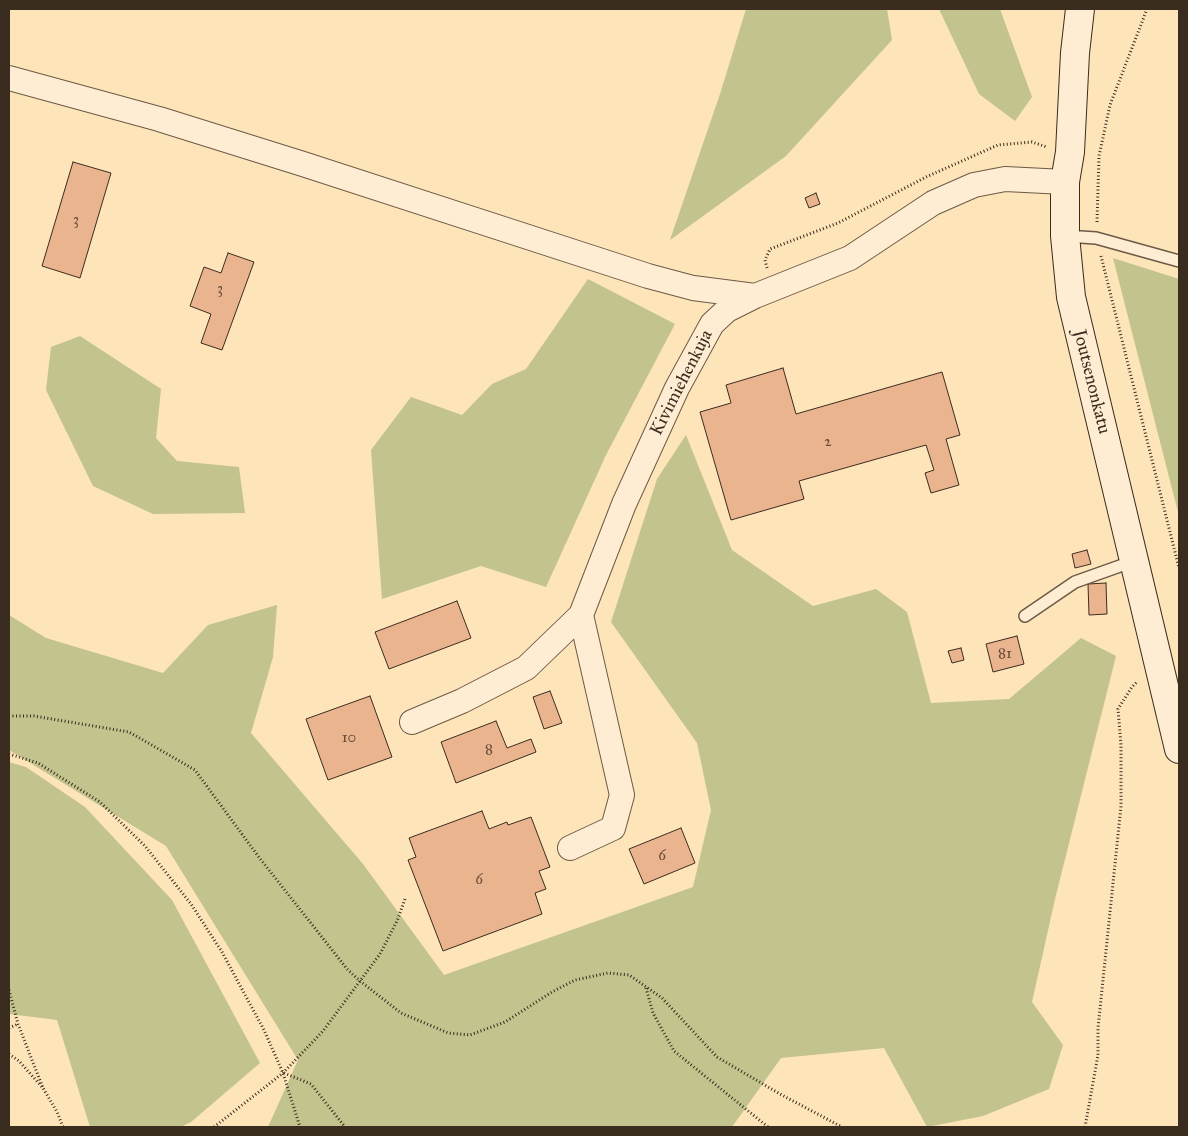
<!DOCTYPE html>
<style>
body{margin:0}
#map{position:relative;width:1188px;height:1136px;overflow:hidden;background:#fde4b9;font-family:"IM FELL Great Primer",serif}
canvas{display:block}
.frame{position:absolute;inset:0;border:10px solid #3b2c20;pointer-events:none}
</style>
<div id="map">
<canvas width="1188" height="1136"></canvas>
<div class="frame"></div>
</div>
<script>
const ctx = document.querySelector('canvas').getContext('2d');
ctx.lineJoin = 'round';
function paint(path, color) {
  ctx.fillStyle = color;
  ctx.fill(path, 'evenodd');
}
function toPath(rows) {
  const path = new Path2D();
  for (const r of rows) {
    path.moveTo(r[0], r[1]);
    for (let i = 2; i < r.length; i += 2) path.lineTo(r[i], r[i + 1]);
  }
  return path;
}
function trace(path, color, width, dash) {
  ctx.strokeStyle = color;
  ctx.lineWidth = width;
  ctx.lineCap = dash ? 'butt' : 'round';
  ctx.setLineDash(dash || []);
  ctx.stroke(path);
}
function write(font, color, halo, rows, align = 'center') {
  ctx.font = font + ' "IM FELL Great Primer",serif';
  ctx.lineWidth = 4;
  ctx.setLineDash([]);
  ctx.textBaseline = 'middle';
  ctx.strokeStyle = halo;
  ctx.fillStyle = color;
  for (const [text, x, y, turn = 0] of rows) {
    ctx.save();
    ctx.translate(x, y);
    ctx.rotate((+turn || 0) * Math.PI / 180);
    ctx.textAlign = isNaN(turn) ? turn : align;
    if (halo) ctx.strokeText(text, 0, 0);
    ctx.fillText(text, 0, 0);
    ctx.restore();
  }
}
const green = toPath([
 [746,9,887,9,892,40,786,156,670,240,721,91],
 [939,9,1000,9,1032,97,1015,121,979,94],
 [1113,258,1179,279,1179,516],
 [588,279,675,324,606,455,546,587,481,566,382,599,371,450,411,397,462,415,492,384,526,369],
 [80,336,161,389,156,438,177,461,239,467,245,513,153,514,93,486,46,390,51,347],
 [686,435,732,550,813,606,876,589,907,612,931,703,1009,699,1081,638,1116,656,1055,899,1032,1002,1063,1045,1049,1089,983,1116,927,1127,884,1048,781,1058,732,1127,268,1127,298,1060,166,846,9,750,9,615,46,638,163,673,208,625,277,605,273,657,251,733,363,864,444,975,693,887,711,810,697,743,611,622,657,479],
 [9,762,26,767,85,807,172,900,260,1063,191,1122,181,1127,90,1127,57,1020,9,1014]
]);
const building = toPath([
 [73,162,111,173,80,278,42,266,73,162],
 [816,193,820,204,809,208,805,198,816,193],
 [228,253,254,262,222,350,201,343,211,314,190,306,204,267,221,273,228,253],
 [783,368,796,414,942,372,960,435,946,439,959,485,931,493,925,473,934,470,926,445,799,481,804,499,731,520,700,412,731,403,726,385,783,368],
 [1087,550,1091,564,1075,568,1072,554,1087,550],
 [1106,583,1107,614,1089,615,1088,584,1106,583],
 [457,601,471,638,389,669,375,632,457,601],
 [1017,636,1024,664,993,672,986,644,1017,636],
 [961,648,964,660,952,663,948,651,961,648],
 [550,691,562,723,544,729,533,697,550,691],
 [370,696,392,757,328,780,306,719,370,696],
 [496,721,507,748,531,739,536,752,456,783,441,742,496,721],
 [482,811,489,829,507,822,508,825,531,817,550,867,539,871,546,889,535,893,542,914,443,951,408,860,416,857,409,838,482,811],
 [681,828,695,863,644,884,629,849,681,828]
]);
const path = toPath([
 [1097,222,1099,156,1110,105,1147,9],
 [1101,256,1179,568],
 [767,268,765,260,770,249,838,223,926,177,998,145,1032,142,1047,147],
 [9,716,34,716,129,732,195,770,258,856,347,969,360,981,401,1013,448,1033,470,1035,505,1022,552,992,575,980,608,973,629,975,662,998,717,1057,780,1094,842,1127],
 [9,754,38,763,100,802,145,846,191,904,222,952,264,1030,283,1073,300,1127],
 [646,988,653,1013,674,1051,768,1127],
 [9,990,18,1024,43,1088],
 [9,1028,18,1024],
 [9,1054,19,1061,43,1088,57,1112,63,1127],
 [284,1073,311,1084,345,1127],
 [214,1127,283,1073,323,1031,380,954,397,921,405,899],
 [1085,1127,1098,1055,1098,1028,1121,806,1121,745,1118,709,1132,687,1137,682]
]);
const service = toPath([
 [1065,236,1096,238,1179,261],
 [1025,616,1075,582,1134,561]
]);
const minor = toPath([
 [9,78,159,119,303,164,648,276,693,288,755,296],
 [412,722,462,701,526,668,581,615,624,504,677,388,712,324,727,310,755,296,850,258,933,203,974,185,1005,179,1065,182],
 [570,848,613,828,622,795,581,615]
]);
const secondary = toPath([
 [1080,9,1075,53,1070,152,1065,182,1065,236,1071,297,1179,749]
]);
const numberNames = [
 ["3",76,220],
 ["3",220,289],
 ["2",828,442],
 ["81",1005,654],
 ["10",349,738],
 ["8",489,750],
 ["6",662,856],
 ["6",479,880]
];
const streetNames = [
 ["Joutsenonkatu",1091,382,76],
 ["Kivimiehenkuja",682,383,-63]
];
paint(green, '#c2c38d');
paint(building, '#eab48f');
trace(building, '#3b2c20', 1);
trace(service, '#6c5a46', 14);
trace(minor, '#6c5a46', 26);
trace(secondary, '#3b2c20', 30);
trace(path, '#3b2c20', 3, [1, 2.5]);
trace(service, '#feedd2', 11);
trace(minor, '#feedd2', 24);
trace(secondary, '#feedd2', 28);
write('15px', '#674e3c', null, numberNames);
write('18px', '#3b2c20', '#feedd2', streetNames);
</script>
